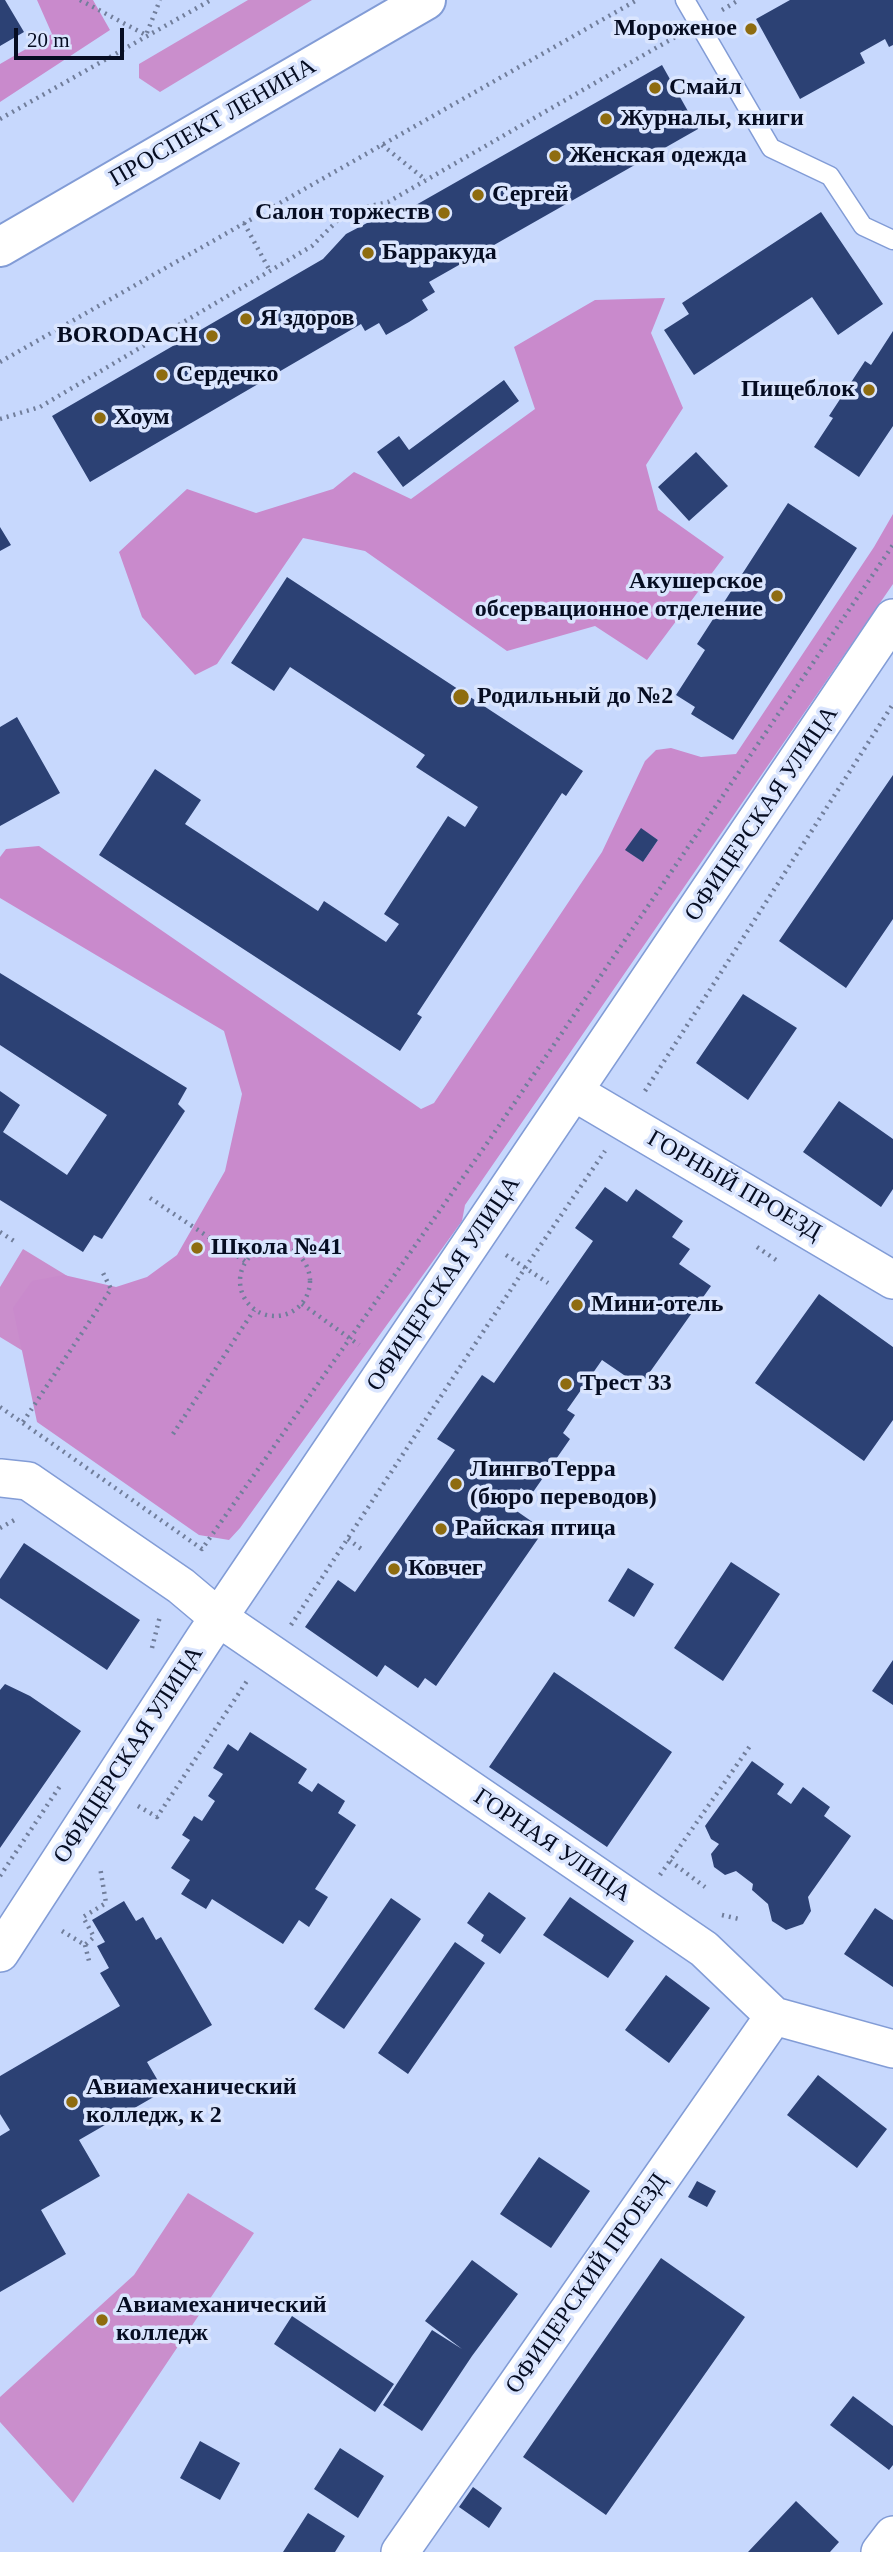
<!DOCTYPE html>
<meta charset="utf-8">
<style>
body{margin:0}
#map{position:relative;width:893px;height:2552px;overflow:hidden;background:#c7d8fd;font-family:"Times New Roman",serif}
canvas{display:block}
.scale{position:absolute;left:14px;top:28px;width:110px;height:32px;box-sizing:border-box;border:4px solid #060d22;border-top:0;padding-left:9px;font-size:21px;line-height:24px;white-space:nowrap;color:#060d22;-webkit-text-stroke:5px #dae5fe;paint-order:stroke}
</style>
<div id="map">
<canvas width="893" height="2552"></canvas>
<div class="scale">20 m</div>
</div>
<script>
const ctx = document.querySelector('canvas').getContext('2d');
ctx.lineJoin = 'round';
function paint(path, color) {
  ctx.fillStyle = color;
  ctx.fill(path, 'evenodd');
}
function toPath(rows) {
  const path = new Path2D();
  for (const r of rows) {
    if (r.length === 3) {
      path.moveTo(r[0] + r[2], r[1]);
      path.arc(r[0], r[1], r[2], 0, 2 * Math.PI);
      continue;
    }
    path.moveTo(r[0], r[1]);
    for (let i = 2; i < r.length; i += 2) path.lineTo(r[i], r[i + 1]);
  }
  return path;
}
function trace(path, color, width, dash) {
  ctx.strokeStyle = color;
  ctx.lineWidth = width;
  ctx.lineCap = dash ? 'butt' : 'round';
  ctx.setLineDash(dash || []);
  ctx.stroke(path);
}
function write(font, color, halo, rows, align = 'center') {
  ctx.font = font + ' "Times New Roman",serif';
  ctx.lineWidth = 7;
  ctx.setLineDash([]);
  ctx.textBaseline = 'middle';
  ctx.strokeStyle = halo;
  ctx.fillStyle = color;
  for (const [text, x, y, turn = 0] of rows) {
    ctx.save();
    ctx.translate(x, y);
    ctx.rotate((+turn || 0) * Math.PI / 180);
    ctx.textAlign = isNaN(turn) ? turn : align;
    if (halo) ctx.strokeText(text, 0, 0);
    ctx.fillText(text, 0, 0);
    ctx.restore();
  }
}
const green = toPath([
 [248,0,312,0,160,92,139,78,139,64],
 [23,1249,92,1291,46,1365,0,1337,0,1287],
 [188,2193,254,2233,73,2503,0,2422,0,2397,134,2275]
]);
const forest = toPath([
 [37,0,93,0,110,30,0,102,0,64,52,34],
 [665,298,651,333,683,408,646,465,658,510,724,557,647,660,595,626,507,651,365,551,303,538,217,664,195,675,142,617,119,552,187,489,256,513,333,489,354,472,411,499,535,409,514,347,595,300],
 [893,514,893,584,465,1205,462,1221,240,1528,229,1540,199,1535,37,1422,13,1308,32,1281,64,1275,116,1287,147,1277,177,1255,225,1171,242,1094,224,1031,0,898,0,857,6,849,39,846,421,1109,434,1103,602,852,645,761,656,750,671,748,701,757,736,754,874,547],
 [641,829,658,840,643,862,626,850]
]);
const building = toPath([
 [0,0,5,0,24,32,0,46],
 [790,0,893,0,893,45,889,47,885,39,869,48,860,53,865,63,800,99,756,19],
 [662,65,698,129,429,282,435,292,422,300,428,310,409,322,386,335,379,323,365,331,361,324,90,482,52,416,323,259,346,234,367,223,393,218],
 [821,212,883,304,838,335,812,297,694,375,664,330,689,314,682,303],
 [893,331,893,426,859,477,814,447,833,418,829,416,865,361,871,365],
 [504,380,519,401,403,487,377,452,399,436,409,450],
 [696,452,728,486,689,521,658,487],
 [788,503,857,548,733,740,691,714,695,707,676,695,705,650,697,644],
 [0,527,11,545,0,551],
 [287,577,583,771,566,796,562,793,417,1014,422,1017,400,1051,99,855,155,769,201,800,185,824,318,911,324,901,386,942,399,924,384,914,448,816,465,827,478,807,416,767,425,755,290,667,274,691,231,663],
 [17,717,60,793,0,826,0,727],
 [893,775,893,919,846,988,779,941],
 [641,828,658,840,643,862,625,850],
 [0,973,187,1088,178,1104,185,1111,102,1239,94,1235,83,1252,0,1200,0,1091,20,1105,3,1132,67,1175,107,1115,0,1045],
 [743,994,797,1028,748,1100,696,1063],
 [839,1101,893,1139,893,1189,881,1207,803,1152],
 [605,1187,627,1202,636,1189,683,1221,672,1237,690,1249,679,1264,711,1286,640,1386,602,1360,567,1410,575,1415,563,1433,570,1439,531,1495,521,1488,508,1505,544,1530,436,1686,425,1678,418,1688,385,1665,377,1677,305,1627,338,1580,355,1592,455,1450,437,1439,482,1375,494,1383,593,1241,575,1228],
 [819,1294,893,1347,893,1420,864,1461,755,1383],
 [24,1543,140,1620,107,1670,0,1598,0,1579],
 [731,1562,780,1594,723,1681,674,1648],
 [628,1568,654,1584,634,1617,608,1601],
 [893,1660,893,1705,872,1691],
 [554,1672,672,1752,607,1847,489,1767],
 [5,1684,30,1696,81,1731,0,1848,0,1690],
 [250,1732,307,1769,298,1783,312,1792,318,1783,345,1801,338,1813,356,1825,315,1889,328,1897,309,1927,299,1920,283,1944,212,1899,206,1909,181,1894,190,1880,171,1868,190,1840,182,1835,194,1816,202,1821,215,1801,208,1796,223,1774,213,1768,228,1744,238,1751],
 [752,1761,784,1784,777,1794,791,1804,803,1787,830,1807,824,1816,851,1836,808,1897,811,1911,803,1924,786,1930,772,1921,768,1904,752,1890,753,1884,736,1871,725,1875,714,1867,711,1854,719,1844,711,1839,705,1826],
 [489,1892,526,1918,500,1954,481,1941,484,1935,467,1923],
 [570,1897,634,1941,608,1978,543,1935],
 [391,1898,421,1919,344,2029,314,2009],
 [124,1901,136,1921,143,1917,156,1940,161,1937,212,2025,147,2062,164,2091,79,2140,100,2176,41,2210,66,2254,0,2292,0,2136,10,2130,0,2114,0,2076,120,2006,100,1973,109,1968,97,1946,105,1942,92,1920],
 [875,1908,893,1920,893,1987,844,1954],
 [455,1942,485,1963,408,2074,378,2053],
 [666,1975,710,2008,669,2063,625,2030],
 [818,2075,887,2129,857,2168,787,2115],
 [539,2157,590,2191,551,2248,500,2214],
 [697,2181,716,2191,707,2207,688,2197],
 [661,2258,745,2317,606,2515,523,2457],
 [472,2260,518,2294,472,2356,422,2431,383,2405,432,2330,462,2349,425,2321],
 [292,2316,394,2384,375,2412,274,2344],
 [853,2396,893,2426,893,2465,889,2470,830,2425],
 [200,2441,240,2463,220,2500,180,2478],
 [340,2448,384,2476,358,2518,314,2489],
 [473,2487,502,2508,489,2528,459,2507],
 [796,2501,839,2542,830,2552,748,2552],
 [308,2513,345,2536,335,2552,283,2552]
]);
const path = toPath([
 [80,0,146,35,160,0],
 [722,10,739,0],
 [0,119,211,0],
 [382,145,426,180],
 [244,223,270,271],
 [0,362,637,0],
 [0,419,40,407,312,246,340,218,361,208,388,202,675,37],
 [645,1091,893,704],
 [150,1198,246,1262],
 [0,1232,14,1241],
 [275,1281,35],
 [757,1247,779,1262],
 [506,1255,548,1283],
 [302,1304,359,1345],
 [0,1407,202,1549,490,1139,893,545],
 [23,1422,111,1289,102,1271],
 [173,1434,254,1310],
 [0,1528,18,1518],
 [348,1539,364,1551],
 [291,1625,525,1268,605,1151],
 [152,1648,160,1616],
 [138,1806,157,1817,247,1681],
 [670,1861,705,1887],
 [660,1875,750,1746],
 [0,1876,60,1786],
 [722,1915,739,1919],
 [62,1931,85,1945,94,1937,83,1917,106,1903,100,1867],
 [85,1945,90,1965]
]);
const lane = toPath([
 [685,0,771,148,830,176,863,226,893,240]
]);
const street = toPath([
 [574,1092,893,1280],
 [0,1478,28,1481,181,1586,219,1618,704,1949,774,2016,893,2049],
 [0,1953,204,1639,893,618],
 [400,2552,774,2016],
 [880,2552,893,2535]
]);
const primary = toPath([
 [0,247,426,0]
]);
const markers = [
 [751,29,7,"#8e6c10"],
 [655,88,7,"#8e6c10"],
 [606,119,7,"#8e6c10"],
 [555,156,7,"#8e6c10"],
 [478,195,7,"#8e6c10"],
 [444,213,7,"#8e6c10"],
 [368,253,7,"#8e6c10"],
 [246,319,7,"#8e6c10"],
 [212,336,7,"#8e6c10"],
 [162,375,7,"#8e6c10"],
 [869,390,7,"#8e6c10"],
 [100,418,7,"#8e6c10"],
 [777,596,7,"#8e6c10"],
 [461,697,9,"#8e6c10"],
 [197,1248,7,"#8e6c10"],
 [577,1305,7,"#8e6c10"],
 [566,1384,7,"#8e6c10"],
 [456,1484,7,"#8e6c10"],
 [441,1529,7,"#8e6c10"],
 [394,1569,7,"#8e6c10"],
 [72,2102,7,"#8e6c10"],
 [102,2320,7,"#8e6c10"]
];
const poiNames = [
 ["Мороженое",737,29,"right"],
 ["Смайл",669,88],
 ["Журналы, книги",620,119],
 ["Женская одежда",569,156],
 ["Сергей",492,195],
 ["Салон торжеств",430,213,"right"],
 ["Барракуда",382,253],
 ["Я здоров",260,319],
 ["BORODACH",198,336,"right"],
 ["Сердечко",176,375],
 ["Пищеблок",855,390,"right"],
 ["Хоум",114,418],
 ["Акушерское",763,582,"right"],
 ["обсервационное отделение",763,610,"right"],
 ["Родильный до №2",477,697],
 ["Школа №41",211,1248],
 ["Мини-отель",591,1305],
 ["Трест 33",580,1384],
 ["ЛингвоТерра",470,1470],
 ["(бюро переводов)",470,1498],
 ["Райская птица",455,1529],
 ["Ковчег",408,1569],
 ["Авиамеханический",86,2088],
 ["колледж, к 2",86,2116],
 ["Авиамеханический",116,2306],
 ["колледж",116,2334]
];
const streetNames = [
 ["ПРОСПЕКТ ЛЕНИНА",213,123,-30],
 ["ОФИЦЕРСКАЯ УЛИЦА",762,814,-56],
 ["ГОРНЫЙ ПРОЕЗД",734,1186,30],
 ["ОФИЦЕРСКАЯ УЛИЦА",444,1284,-56],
 ["ОФИЦЕРСКАЯ УЛИЦА",129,1755,-57],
 ["ГОРНАЯ УЛИЦА",552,1846,34],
 ["ОФИЦЕРСКИЙ ПРОЕЗД",587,2284,-55]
];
paint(green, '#ca8ecc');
paint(forest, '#c98acc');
paint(building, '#2c4174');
trace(lane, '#829cd6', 21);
trace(street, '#829cd6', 40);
trace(primary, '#829cd6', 42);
trace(path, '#717e9b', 4.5, [2, 5]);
trace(lane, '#fff', 18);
trace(street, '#fff', 37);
trace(primary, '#fff', 38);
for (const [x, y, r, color] of markers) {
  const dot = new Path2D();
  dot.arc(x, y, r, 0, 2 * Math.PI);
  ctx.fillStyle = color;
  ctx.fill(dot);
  trace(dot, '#dae5fe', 2.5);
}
write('bold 24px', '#060d22', '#dae5fe', poiNames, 'left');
write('24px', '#060d22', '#dae5fe', streetNames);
</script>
